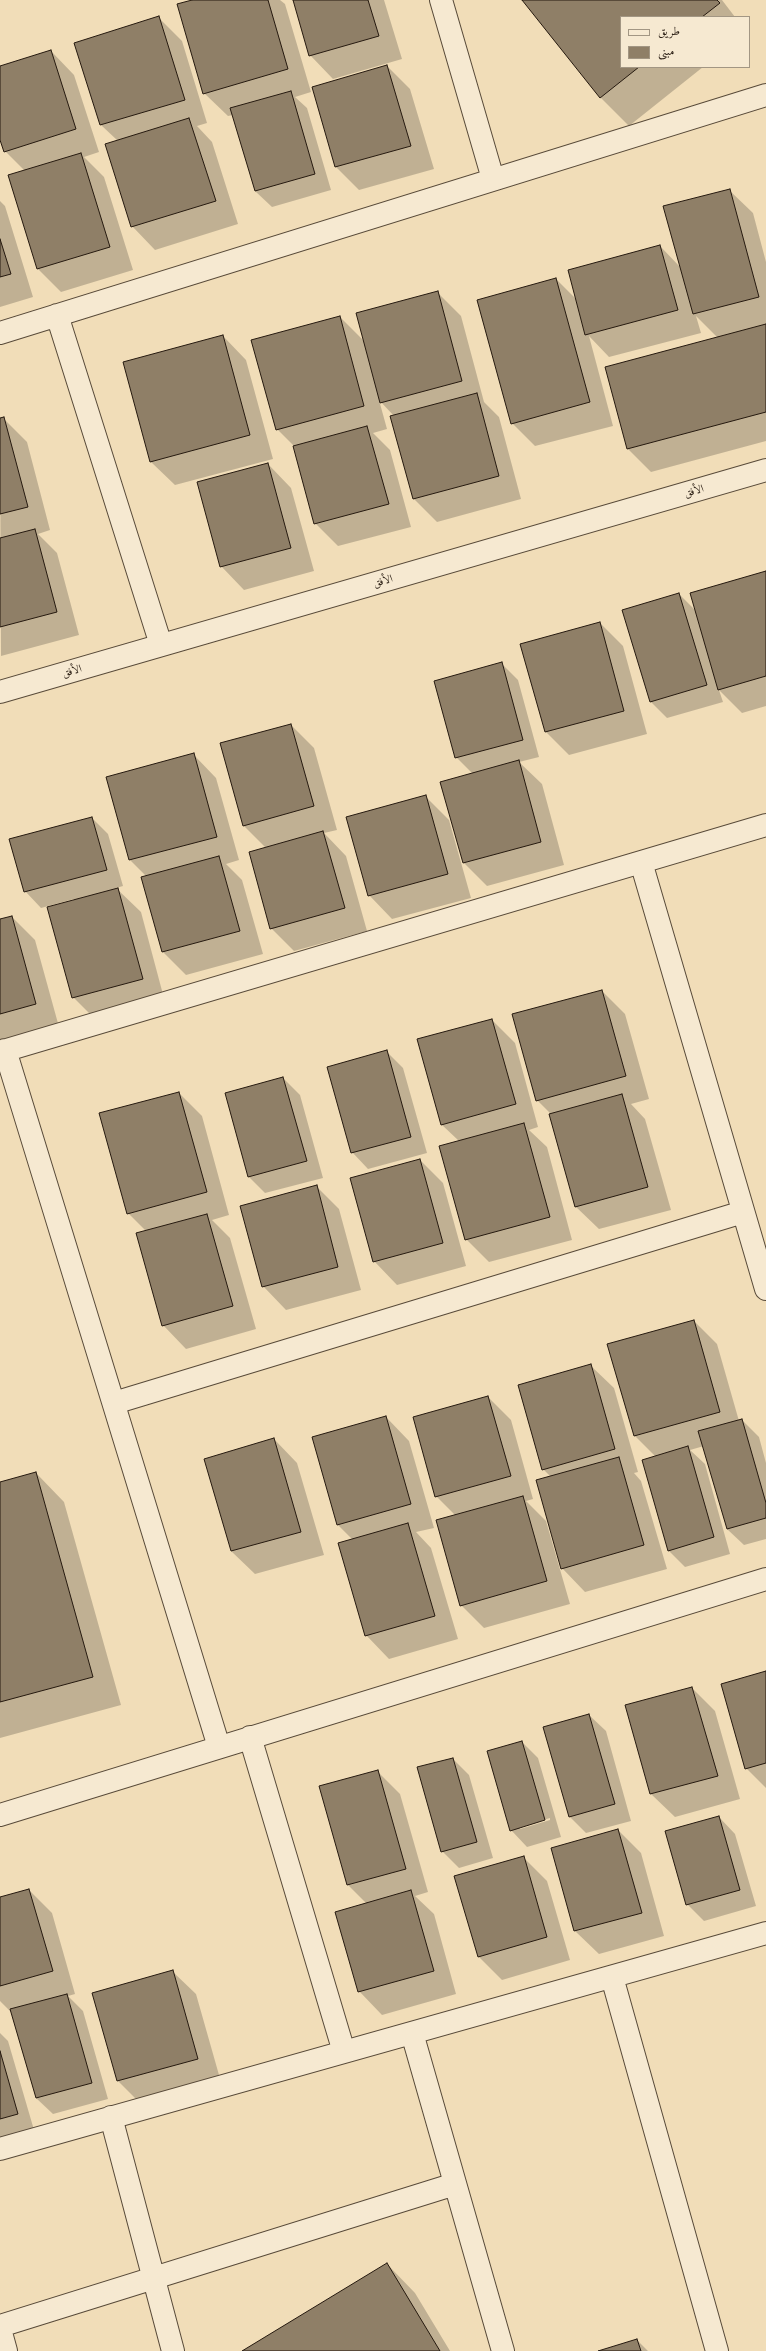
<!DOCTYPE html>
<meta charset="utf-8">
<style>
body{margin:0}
#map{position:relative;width:766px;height:2351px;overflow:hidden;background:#f1ddb8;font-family:"Libre Caslon Text",Amiri,serif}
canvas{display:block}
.legend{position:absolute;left:620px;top:16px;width:130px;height:52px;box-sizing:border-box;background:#f6e9d1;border:1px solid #a29683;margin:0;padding:5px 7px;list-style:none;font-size:12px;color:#25190f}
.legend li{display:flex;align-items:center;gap:8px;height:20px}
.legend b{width:20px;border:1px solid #a29683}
</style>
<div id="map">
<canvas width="766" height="2351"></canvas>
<ul class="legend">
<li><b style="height:5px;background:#f6e9d1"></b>طريق</li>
<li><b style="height:11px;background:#8f7f67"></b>مبنى</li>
</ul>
</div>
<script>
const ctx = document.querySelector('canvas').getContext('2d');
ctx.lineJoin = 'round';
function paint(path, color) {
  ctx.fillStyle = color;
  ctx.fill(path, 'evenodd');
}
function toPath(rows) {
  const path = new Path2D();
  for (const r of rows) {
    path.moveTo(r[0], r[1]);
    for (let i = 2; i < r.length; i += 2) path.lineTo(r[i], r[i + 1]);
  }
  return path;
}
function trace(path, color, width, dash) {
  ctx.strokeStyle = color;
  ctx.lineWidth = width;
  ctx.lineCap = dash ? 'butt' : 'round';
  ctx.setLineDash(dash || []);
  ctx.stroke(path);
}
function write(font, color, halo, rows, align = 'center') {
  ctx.font = font + ' "Libre Caslon Text",Amiri,serif';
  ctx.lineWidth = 3;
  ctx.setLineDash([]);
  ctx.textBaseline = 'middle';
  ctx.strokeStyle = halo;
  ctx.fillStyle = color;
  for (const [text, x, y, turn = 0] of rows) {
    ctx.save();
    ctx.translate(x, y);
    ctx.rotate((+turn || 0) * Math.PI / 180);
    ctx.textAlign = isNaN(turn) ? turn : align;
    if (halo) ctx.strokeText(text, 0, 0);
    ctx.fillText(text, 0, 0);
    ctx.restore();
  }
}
const shadow = toPath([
 [195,0,280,0,285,4,311,92,295,97,307,108,331,190,272,207,255,191,233,115,228,116,204,93],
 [294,0,384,0,402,59,333,79,310,55],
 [523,0,722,0,735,17,621,17,621,67,703,67,629,126,600,97],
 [159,18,182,41,207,123,197,126,212,142,238,224,155,250,132,226,118,141,101,125,76,43],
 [51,51,74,75,99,152,84,157,104,177,133,270,61,292,38,269,9,176,25,171,5,151,0,136,0,67],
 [387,66,410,89,434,169,359,190,336,167,313,88],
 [729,190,753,213,766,262,766,441,651,472,627,448,718,338,696,316,701,333,609,357,589,336,613,426,535,446,512,423,556,279,577,300,660,246,681,268],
 [0,201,5,206,33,297,0,307],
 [437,292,461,316,484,402,499,417,521,499,437,522,414,499,394,416,379,400,387,429,373,433,390,450,411,527,338,546,315,523,295,447,277,429,340,317,365,342],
 [223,336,246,360,273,459,175,485,151,462,124,363],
 [3,418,27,442,50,530,38,534,57,553,79,635,1,656,0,419],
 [268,464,291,488,314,571,244,590,221,566],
 [766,572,766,706,742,713,719,690,723,702,667,718,651,702,679,594,696,611],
 [600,623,623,646,647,734,569,755,546,732],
 [502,664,518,680,539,757,519,762,542,784,564,865,487,886,464,863,442,783,473,774,456,757],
 [291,725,314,748,337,830,324,833,346,856,367,931,294,951,271,928,266,848,244,826],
 [193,754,216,778,239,860,226,864,242,880,263,954,186,975,163,952,146,876,130,860,107,778],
 [426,797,449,820,471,898,392,919,369,895],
 [92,818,108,834,123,886,116,888,141,912,165,1002,96,1020,73,997,74,899,41,908,25,891],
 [12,917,35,940,59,1027,0,1043,0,920],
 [602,991,625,1014,649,1099,631,1104,645,1119,671,1210,599,1229,575,1206,551,1114,537,1100],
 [492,1020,515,1043,538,1127,529,1130,547,1147,572,1240,489,1262,466,1239,459,1141,441,1124],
 [387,1052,403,1068,427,1153,368,1169,352,1152],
 [283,1078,300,1095,323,1178,265,1193,249,1177],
 [179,1093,202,1116,229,1215,212,1220,230,1238,256,1329,186,1349,163,1325,146,1231,128,1213],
 [420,1160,443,1183,466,1266,397,1285,374,1261],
 [316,1186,339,1209,361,1290,286,1310,263,1286],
 [694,1321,717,1344,739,1421,742,1420,759,1437,766,1463,766,1539,744,1545,727,1529,704,1446,690,1450,705,1464,730,1554,685,1567,668,1550,656,1457,635,1436,609,1345],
 [590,1365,614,1388,638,1472,634,1473,641,1481,667,1569,585,1592,562,1568,551,1477,543,1469],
 [488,1397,511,1420,533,1499,526,1501,546,1521,570,1604,484,1628,461,1605,456,1516,436,1496],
 [386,1417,409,1441,434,1528,416,1532,431,1548,458,1639,389,1659,366,1635,353,1540,338,1525,313,1438],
 [274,1439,297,1463,324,1555,255,1574,231,1551],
 [36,1473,64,1502,121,1705,0,1738,0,1483],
 [766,1672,766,1788,746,1768],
 [692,1688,715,1711,740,1799,675,1817,651,1794],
 [589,1715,606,1731,631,1821,586,1833,570,1817],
 [522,1742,538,1758,561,1837,527,1847,511,1830],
 [550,1818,550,1820,520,1829,520,1827],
 [453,1759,469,1775,493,1858,459,1868,442,1851],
 [377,1771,400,1794,428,1892,415,1896,434,1914,456,1994,382,2015,359,1991,367,1904,348,1885],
 [719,1817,735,1834,756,1906,704,1921,687,1904],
 [618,1830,641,1853,664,1936,599,1954,575,1931,552,1849],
 [524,1858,547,1881,570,1960,502,1980,478,1956],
 [29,1890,52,1913,75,1994,68,1996,83,2011,108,2099,53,2114,36,2098,11,2012,0,2001,0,1898],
 [172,1971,196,1994,221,2082,141,2104,118,2081,93,1993],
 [0,2033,8,2041,34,2130,0,2140],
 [387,2264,415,2293,450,2351,244,2351],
 [637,2340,648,2351,601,2351]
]);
const building = toPath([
 [192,0,268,0,288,69,203,94,177,4,192,0],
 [293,0,368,0,379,36,309,56,293,0],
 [522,0,717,0,720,3,702,17,621,17,621,67,639,67,600,98,522,0],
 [159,16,185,100,100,125,74,43,159,16],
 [51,50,76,129,4,152,0,140,0,66,51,50],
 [387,65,411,146,335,167,312,87,387,65],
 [291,91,315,174,255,191,230,108,291,91],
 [189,118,216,201,131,227,105,144,189,118],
 [81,153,110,247,37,269,8,175,81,153],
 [730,189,759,297,693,314,663,206,730,189],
 [0,239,11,274,0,277,0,239],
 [660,245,678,310,585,335,568,270,660,245],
 [556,278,590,402,511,424,477,300,556,278],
 [438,291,462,381,380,403,356,313,438,291],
 [340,316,364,406,276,430,251,340,340,316],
 [766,324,766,412,627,449,605,367,766,324],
 [223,335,250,435,150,462,123,362,223,335],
 [477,393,499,476,413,499,390,416,477,393],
 [4,417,28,507,0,514,0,418,4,417],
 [367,426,389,504,314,524,293,446,367,426],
 [268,463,291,548,220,567,197,482,268,463],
 [35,529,57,612,0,627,0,538,35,529],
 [766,571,766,676,718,690,690,593,766,571],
 [679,593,707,685,650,702,622,610,679,593],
 [600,622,624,711,545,732,520,644,600,622],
 [502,662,523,740,455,758,434,681,502,662],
 [291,724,314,806,243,826,220,743,291,724],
 [194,753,217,837,129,860,106,777,194,753],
 [519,760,541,842,463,863,440,782,519,760],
 [426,795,448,874,368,896,346,817,426,795],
 [92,817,107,870,24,892,9,839,92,817],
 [323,831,345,908,270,929,249,852,323,831],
 [219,856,240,931,162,952,141,877,219,856],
 [118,888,143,979,72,998,47,907,118,888],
 [12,916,36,1004,0,1014,0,919,12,916],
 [602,990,626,1076,536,1101,512,1014,602,990],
 [492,1019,516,1104,441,1125,417,1039,492,1019],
 [387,1050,411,1137,351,1153,327,1067,387,1050],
 [283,1077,307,1161,248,1177,225,1093,283,1077],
 [179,1092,207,1192,127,1214,99,1113,179,1092],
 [622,1094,648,1187,575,1207,549,1114,622,1094],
 [524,1123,550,1217,465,1240,439,1146,524,1123],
 [420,1159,443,1243,373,1262,350,1178,420,1159],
 [317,1185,338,1267,262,1287,240,1206,317,1185],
 [207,1214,233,1306,162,1326,136,1233,207,1214],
 [694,1320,720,1412,634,1436,607,1344,694,1320],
 [591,1364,615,1449,542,1470,518,1385,591,1364],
 [488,1396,511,1476,435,1497,413,1417,488,1396],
 [386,1416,411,1504,337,1525,312,1437,386,1416],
 [742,1419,766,1503,766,1518,727,1529,698,1431,742,1419],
 [274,1438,301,1532,231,1551,204,1459,274,1438],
 [688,1446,714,1537,668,1551,642,1460,688,1446],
 [619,1457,644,1545,561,1569,536,1480,619,1457],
 [36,1472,93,1677,0,1702,0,1482,36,1472],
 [523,1496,547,1581,460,1606,436,1520,523,1496],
 [408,1523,435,1616,365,1636,338,1543,408,1523],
 [766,1671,766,1763,745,1769,721,1684,766,1671],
 [692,1687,718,1776,650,1794,625,1705,692,1687],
 [589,1714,615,1804,569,1817,543,1727,589,1714],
 [522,1741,545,1820,510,1831,487,1751,522,1741],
 [453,1758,477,1842,441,1852,417,1767,453,1758],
 [378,1770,406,1869,347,1885,319,1786,378,1770],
 [719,1816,740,1890,686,1905,665,1831,719,1816],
 [618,1829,642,1913,574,1931,551,1848,618,1829],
 [524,1856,547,1937,478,1957,454,1876,524,1856],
 [29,1889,53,1971,0,1986,0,1897,29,1889],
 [411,1890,434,1971,358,1992,335,1912,411,1890],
 [173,1970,198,2059,117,2081,92,1993,173,1970],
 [67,1994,92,2083,36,2098,10,2009,67,1994],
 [0,2051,18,2114,0,2119,0,2051],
 [387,2263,440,2351,242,2351,387,2263],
 [637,2339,641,2351,598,2351,637,2339]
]);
const minor = toPath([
 [441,0,493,179],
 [57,315,161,645],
 [0,333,766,95],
 [0,692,766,470],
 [641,862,766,1289],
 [5,1050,219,1747],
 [0,1052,766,825],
 [114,1403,743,1212],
 [250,1737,344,2052],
 [0,1815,766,1579],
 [612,1977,717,2351],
 [412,2033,503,2351],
 [111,2117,173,2351],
 [0,2149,766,1933],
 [0,2326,455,2184],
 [0,2329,6,2351]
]);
const streetNames = [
 ["الأفق",694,491,-16],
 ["الأفق",383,581,-16],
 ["الأفق",72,671,-16]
];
paint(shadow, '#0003');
paint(building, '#8f7f67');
trace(building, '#25190f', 1);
trace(minor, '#584a39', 24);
trace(minor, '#f6e9d1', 22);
write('11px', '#25190f', '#f6e9d1', streetNames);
</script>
